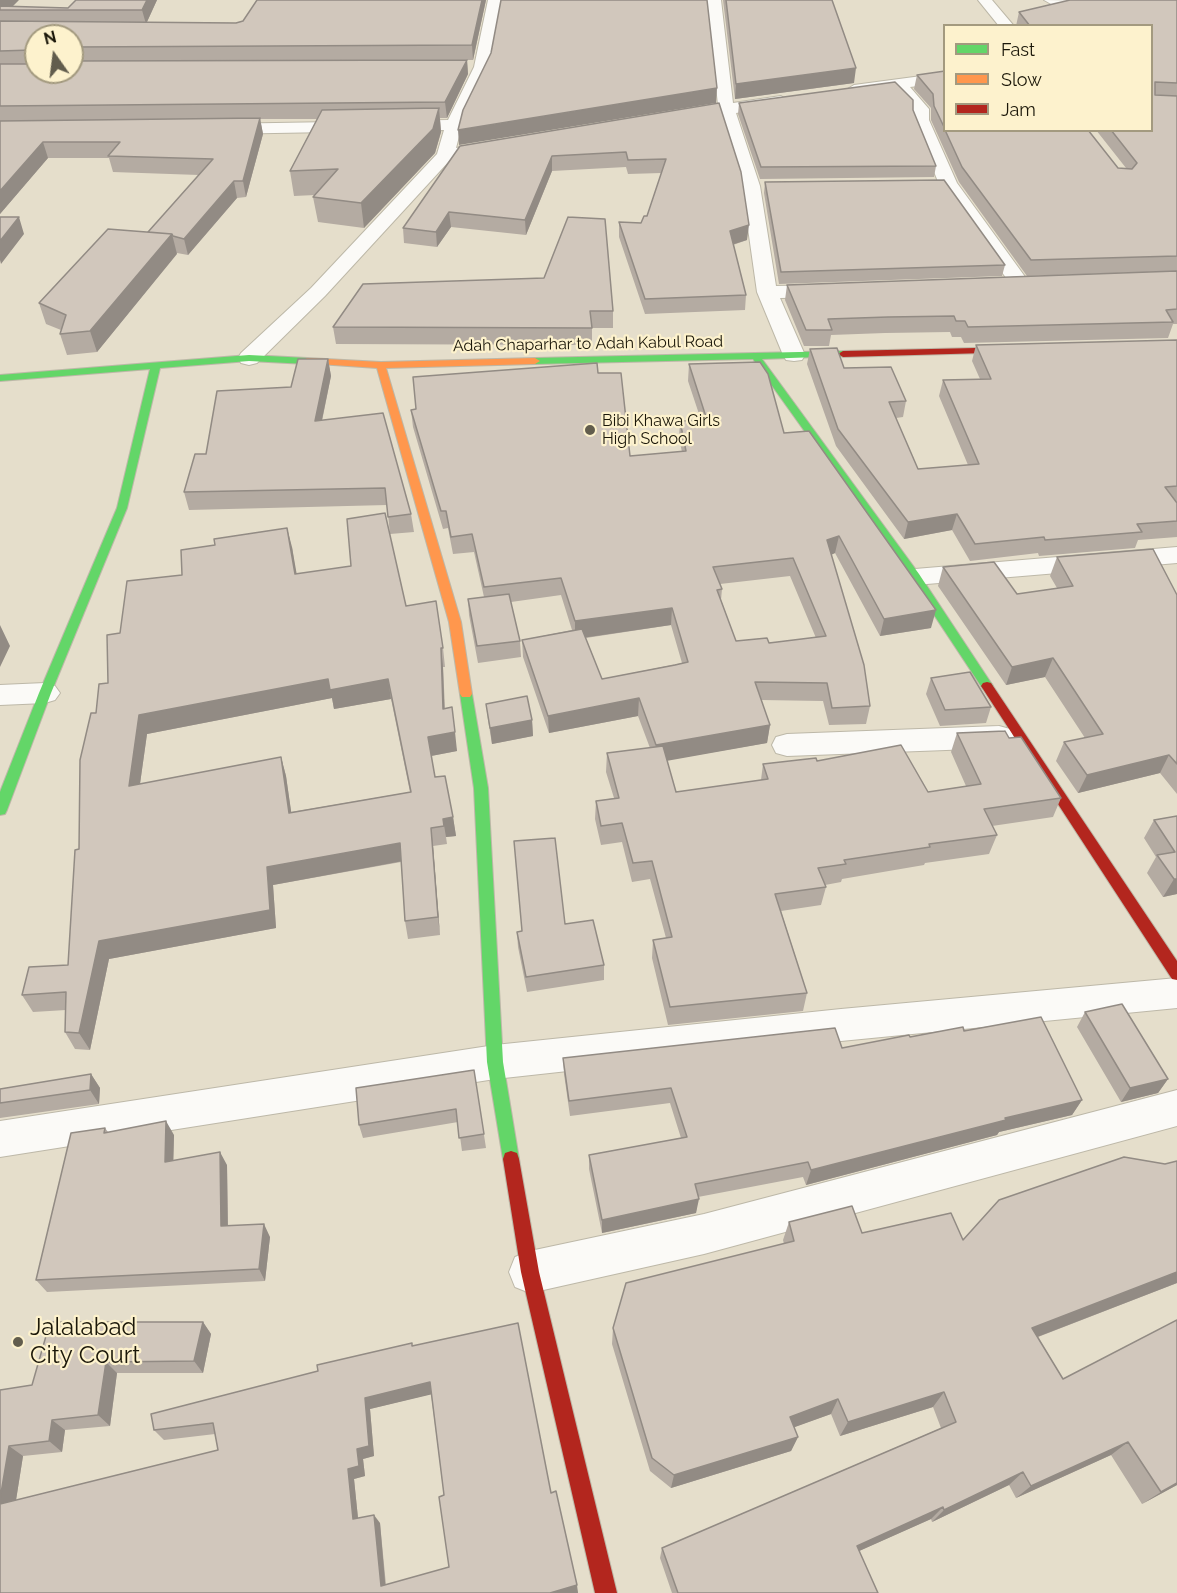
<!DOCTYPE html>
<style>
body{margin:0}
#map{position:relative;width:1177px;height:1593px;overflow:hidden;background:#e5decb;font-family:Raleway,sans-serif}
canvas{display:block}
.legend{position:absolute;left:943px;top:24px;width:210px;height:108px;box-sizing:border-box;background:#fdf2cd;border:2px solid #a39a7f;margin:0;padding:8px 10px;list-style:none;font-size:18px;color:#1b1709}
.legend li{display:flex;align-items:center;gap:12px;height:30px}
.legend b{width:30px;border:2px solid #a39a7f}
.north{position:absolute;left:24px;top:24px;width:60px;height:60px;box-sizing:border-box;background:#fdf2cd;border:2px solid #a39a7f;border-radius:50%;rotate:346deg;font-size:16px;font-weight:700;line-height:24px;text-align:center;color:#1b1709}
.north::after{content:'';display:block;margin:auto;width:21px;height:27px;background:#625d4d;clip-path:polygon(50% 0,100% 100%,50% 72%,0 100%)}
</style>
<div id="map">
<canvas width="1177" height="1593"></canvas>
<ul class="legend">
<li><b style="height:8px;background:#63d668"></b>Fast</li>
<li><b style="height:8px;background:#ff974d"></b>Slow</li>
<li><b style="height:8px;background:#b3261e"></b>Jam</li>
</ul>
<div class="north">N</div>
</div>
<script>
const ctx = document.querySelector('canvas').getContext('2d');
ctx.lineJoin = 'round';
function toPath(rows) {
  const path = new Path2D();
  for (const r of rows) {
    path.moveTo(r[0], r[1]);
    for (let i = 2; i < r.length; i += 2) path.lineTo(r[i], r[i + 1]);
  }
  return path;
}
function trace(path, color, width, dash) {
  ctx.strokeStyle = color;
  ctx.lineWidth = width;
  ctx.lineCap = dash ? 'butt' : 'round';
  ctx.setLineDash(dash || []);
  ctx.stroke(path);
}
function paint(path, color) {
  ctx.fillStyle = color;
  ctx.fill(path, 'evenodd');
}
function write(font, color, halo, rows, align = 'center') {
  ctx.font = font + ' Raleway,sans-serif';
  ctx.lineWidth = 4.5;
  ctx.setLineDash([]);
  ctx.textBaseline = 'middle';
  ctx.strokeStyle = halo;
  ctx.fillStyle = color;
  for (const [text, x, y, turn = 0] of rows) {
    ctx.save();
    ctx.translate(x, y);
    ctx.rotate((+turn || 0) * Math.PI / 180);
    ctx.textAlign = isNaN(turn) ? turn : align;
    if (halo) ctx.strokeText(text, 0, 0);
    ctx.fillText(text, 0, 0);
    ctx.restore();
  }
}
const street = toPath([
 [488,0,502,0,490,67,462,125,456,148,497,141,503,142,505,146,503,150,497,151,451,159,325,296,257,363,249,365,241,363,238,358,241,353,311,288,437,154,444,130,218,134,210,129,218,124,448,120,474,67,488,0],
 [707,0,721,0,733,103,781,96,789,101,781,106,736,113,760,186,776,286,829,285,836,287,839,291,836,295,829,297,780,298,805,355,802,360,794,361,786,360,783,355,757,292,742,186,720,115,679,121,671,116,679,111,718,105,707,0],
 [978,0,992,0,1014,26,999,26,978,0],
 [1044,0,1177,2,1177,10,1051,4,1044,0],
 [944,73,944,83,910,87,929,109,929,120,957,183,1031,285,1028,289,1014,289,939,184,913,120,913,110,894,89,854,95,846,90,854,85,944,73],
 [1177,547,1177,563,915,585,906,583,902,577,906,571,915,569,1177,547],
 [45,683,55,686,60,693,55,700,45,703,0,705,0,685,45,683],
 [999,726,1010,729,1014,737,1010,745,999,748,787,756,776,753,772,745,776,737,787,734,999,726],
 [1177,978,1177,1008,841,1041,495,1079,0,1157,0,1121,495,1045,841,1009,1177,978],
 [1177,1090,1177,1126,704,1254,530,1293,515,1287,509,1272,515,1257,530,1251,704,1214,1177,1090]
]);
const fast = toPath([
 [843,351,846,352,846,356,762,359,919,574,991,683,993,686,991,689,983,689,911,580,753,359,535,364,530,361,535,358,843,351],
 [249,355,307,358,312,361,307,364,249,361,160,368,127,508,51,693,7,810,5,814,0,815,0,792,39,693,117,508,150,369,0,381,0,375,249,355],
 [466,690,472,694,488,788,503,1062,519,1159,517,1165,511,1167,505,1165,503,1159,487,1062,474,788,460,694,466,690]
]);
const slow = toPath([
 [307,358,381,362,535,358,540,361,535,364,386,368,461,622,472,694,470,697,462,697,460,694,449,622,377,368,304,363,302,361,307,358]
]);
const jam = toPath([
 [1019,347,1024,350,1022,352,843,357,838,354,843,351,1019,347],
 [987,682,991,683,1177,961,1177,980,1172,979,983,689,981,686,983,683,987,682],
 [511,1151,517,1153,519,1159,539,1272,617,1593,595,1593,521,1272,503,1159,505,1153,511,1151]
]);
const wall = toPath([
 [0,0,12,7,68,8,157,0,147,22,236,23,486,0,473,60,467,60,468,74,447,118,440,118,441,132,435,153,364,228,318,222,313,197,315,195,294,196,290,171,317,119,260,119,263,134,246,197,237,198,188,255,177,253,97,352,67,355,60,334,61,330,46,324,39,303,148,232,199,175,113,172,109,158,48,158,0,214],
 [36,36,72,36,72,72,36,72],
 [723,0,832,0,854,83,735,99],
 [1177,0,1177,271,1027,276,959,182,931,120,931,108,914,89,917,75,945,71,945,130,1088,130,1118,168,1126,168,1096,130,1152,130,1152,26,1016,26,1019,12],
 [719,103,747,240,733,245,746,295,745,310,645,314,619,237,619,222,641,223,647,216,661,173,628,174,626,167,552,171,526,235,451,227,437,247,404,243,403,228,460,146],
 [739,103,913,110,936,166,934,177,760,179,738,114],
 [765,182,1005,265,1002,276,779,284,764,193],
 [1177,271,1177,324,1173,324,1168,338,964,343,961,337,952,337,950,332,885,333,831,335,829,346,804,346,785,300,787,285],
 [363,284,613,311,613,328,592,328,592,345,336,344,333,327],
 [1177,340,1177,502,1176,502,1177,503,1177,537,1138,540,1135,548,1039,556,1038,553,970,561,952,530,904,539,836,446,807,364,810,349,844,368,906,401,903,417,896,418,918,469,968,465,939,396,943,380,980,379,972,361,976,345],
 [328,359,331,376,322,421,411,514,414,532,390,534,387,505,189,510,184,492,206,454,291,387],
 [689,364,784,433,931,628,880,636,835,553,831,555,870,706,866,724,829,725,823,701,761,700,770,725,767,743,667,760,676,792,761,780,763,764,817,761,928,792,966,786,951,752,957,733,1009,738,1061,798,1053,817,992,826,997,835,989,854,925,863,924,865,842,879,841,882,825,885,826,887,821,905,781,911,807,993,803,1011,668,1025,652,958,653,940,666,938,650,879,632,882,622,842,601,845,595,819,596,801,614,798,606,772,607,753,650,748,638,716,549,733,523,657,522,640,572,630,561,595,511,602,520,641,521,657,478,663,469,615,468,599,484,597,474,552,453,554,448,528,443,529,413,427,411,410,598,373,630,456,682,452,679,438,680,421,701,420,688,381],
 [790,576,816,638,769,643,736,641,721,600,722,589,720,584],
 [671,625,682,663,602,679,586,638],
 [292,547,296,574,406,606,443,648,445,667,443,667,445,708,457,751,431,756,435,777,453,817,456,836,446,837,447,844,433,846,440,935,408,939,405,921,401,862,273,885,276,928,109,959,90,1050,75,1049,65,1032,66,1010,33,1012,22,995,68,965,79,849,96,713,108,683,120,633,182,575],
 [332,698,334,709,391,699,410,792,291,812,286,776,281,757,140,784,147,734],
 [1057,557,1177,595,1177,794,1160,773,1078,793,1056,761,1064,742,1085,738,1045,677,1006,685,938,586,943,567,1017,594,1057,588,1050,576],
 [931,678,991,707,986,723,940,726,926,694],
 [486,704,532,720,533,736,492,744,488,720],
 [1177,816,1177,894,1163,897,1147,873,1156,857,1144,838,1154,820],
 [565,924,604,965,604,980,527,992,518,947,517,932],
 [1085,1012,1168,1079,1158,1093,1121,1102,1077,1027],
 [964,1031,1082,1100,1072,1115,999,1132,997,1135,806,1185,803,1177,698,1197,696,1213,602,1233,589,1169,589,1155,681,1138,670,1103,570,1116,564,1074,563,1058,842,1048,910,1037],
 [474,1070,486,1148,462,1151,458,1122,363,1138,359,1125],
 [91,1074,100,1088,99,1104,0,1118,0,1089],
 [105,1128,108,1132,174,1135,173,1161,227,1165,228,1226,270,1237,265,1281,47,1292,36,1280],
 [1177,1161,1177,1283,1038,1337,1063,1379,1177,1320,1177,1485,1142,1504,1111,1455,1016,1498,1009,1485,932,1522,931,1519,859,1551,878,1593,672,1593,660,1558,662,1548,941,1428,933,1407,840,1436,831,1414,794,1427,798,1437,791,1451,671,1488,650,1471,612,1344,613,1328,784,1244,783,1240,789,1222,862,1233,963,1240,1165,1164],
 [203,1322,211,1334,203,1373,117,1373,110,1426,65,1430,62,1452,23,1456,16,1500,218,1450,215,1434,164,1440,154,1430,413,1346,551,1493,578,1593,0,1593,0,1390,32,1385],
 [431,1394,444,1495,449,1567,386,1585,380,1523,358,1518,354,1479,365,1476,363,1459,374,1456,370,1409]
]);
const shadedWall = toPath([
 [0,0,19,0,9,10,0,10],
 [147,0,157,0,146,24,142,10],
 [482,0,486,0,473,60,472,45],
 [467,60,468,74,447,118,445,102],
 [856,68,854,83,735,99,736,84],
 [717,88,716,103,459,145,458,130],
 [439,108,441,132,435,153,364,228,361,203],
 [260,118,263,134,246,197,243,181],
 [43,142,48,158,0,214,0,191],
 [552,156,552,171,526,235,525,220],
 [234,181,237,198,188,255,184,239],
 [449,212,451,227,437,247,436,232],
 [19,217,24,234,1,264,0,260,0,241],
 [749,225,747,240,728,246,730,231],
 [172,234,177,254,97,352,90,331],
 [328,359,331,376,318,439,315,421],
 [957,514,952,530,904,539,908,522],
 [287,528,292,547,300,593,295,574],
 [839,536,835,553,824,558,827,540],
 [672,608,671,625,575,639,575,621],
 [936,610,931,628,880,636,884,619],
 [0,625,10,646,0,667],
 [441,648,443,667,445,728,443,709],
 [1053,658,1045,677,1006,685,1012,667],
 [328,679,388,679,391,699,334,709,332,698,147,734,137,805,129,786,139,715],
 [639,698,638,716,549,733,548,716],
 [532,720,533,736,492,744,490,728],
 [770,725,767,743,655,763,656,745],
 [455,732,457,751,431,756,428,737],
 [1169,755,1160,773,1078,793,1087,775],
 [281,757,286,776,294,831,289,813],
 [453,817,456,836,446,837,443,819],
 [431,828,433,846,440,935,438,917],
 [400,843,403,861,273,885,276,928,109,959,90,1050,79,1033,99,941,267,867],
 [1174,879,1177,879,1177,894,1163,897],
 [91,1074,100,1088,99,1104,90,1090],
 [1168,1079,1158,1093,1121,1102,1130,1088],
 [1082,1100,1072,1115,999,1132,997,1135,806,1185,811,1170,1005,1118],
 [166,1121,174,1135,173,1176,165,1162],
 [220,1152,227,1165,228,1239,221,1226],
 [699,1199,696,1213,602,1233,602,1220],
 [264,1224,270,1237,265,1281,259,1269],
 [1177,1272,1177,1283,1019,1344,1032,1328],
 [203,1322,211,1334,203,1373,194,1361],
 [106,1362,117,1373,110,1426,98,1415],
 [430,1382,433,1394,370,1409,374,1456,363,1459,365,1476,354,1479,359,1528,353,1519,348,1469,357,1449,365,1398],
 [944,1392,933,1407,840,1436,848,1422],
 [838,1399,831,1414,784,1431,790,1417],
 [52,1420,65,1430,62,1452,49,1441],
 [798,1437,791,1451,671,1488,674,1475],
 [1128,1442,1111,1455,1016,1498,1031,1486],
 [9,1446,23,1456,14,1513,0,1504,0,1499],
 [1023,1472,1009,1485,932,1522,944,1510],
 [1177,1483,1177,1485,1142,1504,1161,1492],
 [943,1507,931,1519,848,1556,857,1546],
 [374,1515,380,1523,386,1593,381,1586],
 [577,1585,578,1593,550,1593]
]);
const building = toPath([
 [76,0,147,0,142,10,0,10,0,6,68,8,76,0],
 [257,0,482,0,472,45,72,47,72,36,36,36,36,56,34,55,32,50,0,51,0,21,236,23,243,21,257,0],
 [501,0,707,0,717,88,458,130,463,110,491,53,501,0],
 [726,0,832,0,856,68,736,84,726,0],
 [1070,0,1177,0,1177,83,1155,82,1155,95,1177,96,1177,256,1031,260,962,167,945,130,1088,130,1118,168,1132,169,1137,163,1111,130,1152,130,1152,26,1030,26,1019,12,1070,0],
 [467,60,445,102,0,106,0,64,31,64,36,61,36,72,72,72,72,61,467,60],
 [945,71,945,129,934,106,933,94,917,75,945,71],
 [895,82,913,100,913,110,936,166,761,167,739,103,895,82],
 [719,103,741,172,749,225,730,231,746,295,645,299,619,222,641,223,644,216,647,216,666,159,628,160,626,152,552,156,525,220,449,212,436,232,403,228,460,146,719,103],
 [439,108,433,129,361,203,313,197,338,169,290,171,322,110,439,108],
 [260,118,243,181,234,181,184,239,173,236,172,234,148,232,213,159,108,156,120,142,43,142,0,191,0,121,260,118],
 [944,180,1005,265,781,272,765,182,944,180],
 [0,217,19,217,0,241,0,217],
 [568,217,605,219,613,311,590,311,592,328,333,327,363,284,544,278,568,217],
 [108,229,172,234,90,331,60,334,66,315,39,303,108,229],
 [1177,271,1177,309,1166,310,1173,322,968,327,965,321,956,321,954,316,888,317,828,319,832,330,806,330,787,285,1177,271],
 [1177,340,1177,486,1165,487,1177,503,1177,521,1137,524,1142,532,1045,540,1044,537,975,544,957,514,908,522,838,429,810,349,837,348,844,368,891,367,906,401,889,402,918,469,979,464,943,380,991,379,976,345,1177,340],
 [298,359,328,359,315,421,383,413,411,514,388,517,385,488,184,492,195,454,206,454,217,391,291,387,298,359],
 [760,362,768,374,784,433,809,431,936,610,884,619,839,536,827,540,864,665,870,706,832,708,827,683,755,682,770,725,656,745,639,698,548,716,522,640,582,629,602,679,675,665,688,662,672,608,575,621,561,578,484,587,472,534,451,537,446,511,441,511,411,410,416,409,413,377,597,363,598,373,621,373,630,456,686,451,680,421,707,420,689,364,760,362],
 [793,558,826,636,769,643,767,638,736,641,717,590,722,589,713,567,793,558],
 [385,513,406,606,436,601,443,648,441,648,443,709,452,707,455,732,428,737,435,777,445,776,453,817,443,819,444,826,431,828,438,917,405,921,400,843,267,867,270,910,99,941,79,1033,65,1032,66,992,22,995,29,967,68,965,75,850,79,849,80,760,91,713,96,713,99,684,108,683,107,635,120,633,127,581,182,575,181,550,215,545,214,539,287,528,295,574,351,566,347,519,385,513],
 [328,679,330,690,388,679,411,792,289,813,281,757,129,786,139,715,328,679],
 [1153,549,1177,595,1177,764,1169,755,1087,775,1064,742,1103,734,1053,658,1012,667,943,567,994,562,1017,594,1073,586,1057,557,1153,549],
 [509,594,520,641,477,646,468,599,509,594],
 [970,672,991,707,945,710,931,678,970,672],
 [527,696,532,720,490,728,486,704,527,696],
 [1005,731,1009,738,1021,737,1061,798,984,809,997,835,929,844,930,847,844,860,846,864,818,868,826,887,775,894,807,993,670,1007,653,940,672,937,652,861,633,863,622,823,601,826,596,801,619,798,607,753,663,746,676,792,768,779,763,764,816,758,817,761,901,745,928,792,981,784,957,733,1005,731],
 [1177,816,1177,879,1174,879,1157,855,1175,852,1154,820,1177,816],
 [555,838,565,924,593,920,604,965,526,977,517,932,522,931,514,841,555,838],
 [1122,1004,1168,1079,1130,1088,1085,1012,1122,1004],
 [1041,1017,1082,1100,1005,1118,1006,1120,811,1170,808,1162,695,1184,699,1199,602,1220,589,1155,687,1137,671,1088,569,1101,563,1058,835,1028,842,1048,909,1035,910,1037,963,1027,964,1031,1041,1017],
 [474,1070,484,1134,459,1138,456,1109,359,1125,356,1088,474,1070],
 [91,1074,90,1090,0,1103,0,1089,91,1074],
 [166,1121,165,1162,220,1152,221,1226,264,1224,259,1269,36,1280,71,1133,105,1128,104,1133,166,1121],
 [1124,1157,1165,1164,1177,1161,1177,1272,1032,1328,1063,1379,1177,1320,1177,1483,1161,1492,1128,1442,1031,1486,1023,1472,944,1510,943,1507,857,1546,878,1593,678,1593,662,1548,956,1422,944,1392,848,1422,838,1399,790,1417,798,1437,674,1475,652,1458,613,1328,626,1283,794,1241,789,1222,852,1206,862,1233,951,1213,963,1240,999,1200,1124,1157],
 [50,1322,203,1322,194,1361,106,1362,98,1415,52,1420,49,1441,9,1446,0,1499,0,1390,32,1385,50,1322],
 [518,1323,551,1493,556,1491,577,1585,550,1593,0,1593,0,1504,218,1450,213,1423,154,1430,151,1414,318,1371,317,1365,412,1343,412,1346,518,1323],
 [430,1382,444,1495,439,1497,449,1567,381,1586,374,1515,353,1519,348,1469,359,1466,357,1449,369,1446,365,1398,430,1382]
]);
const markers = [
 [590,430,6,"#625d4d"],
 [18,1342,6,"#625d4d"]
];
const farStreetnames = [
 ["Adah Chaparhar to Adah Kabul Road",588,344,-1]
];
const farPoinames = [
 ["Bibi Khawa Girls",602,421],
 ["High School",602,439]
];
const nearPoinames = [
 ["Jalalabad",30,1328],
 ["City Court",30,1356]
];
trace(street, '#bdb8a8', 2);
trace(fast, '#bdb8a8', 2);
trace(slow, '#bdb8a8', 2);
trace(jam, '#bdb8a8', 2);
paint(street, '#fbfaf7');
paint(fast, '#63d668');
paint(slow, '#ff974d');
paint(jam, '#b3261e');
paint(wall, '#b4aba2');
paint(shadedWall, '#928b84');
paint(building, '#d1c7bc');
trace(building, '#928b84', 1.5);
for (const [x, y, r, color] of markers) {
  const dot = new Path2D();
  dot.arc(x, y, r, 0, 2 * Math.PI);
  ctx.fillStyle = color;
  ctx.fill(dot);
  trace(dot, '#fdf2cd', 2);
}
write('16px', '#1b1709', '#fdf2cd', farStreetnames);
write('16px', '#1b1709', '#fdf2cd', farPoinames, 'left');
write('24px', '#1b1709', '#fdf2cd', nearPoinames, 'left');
</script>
